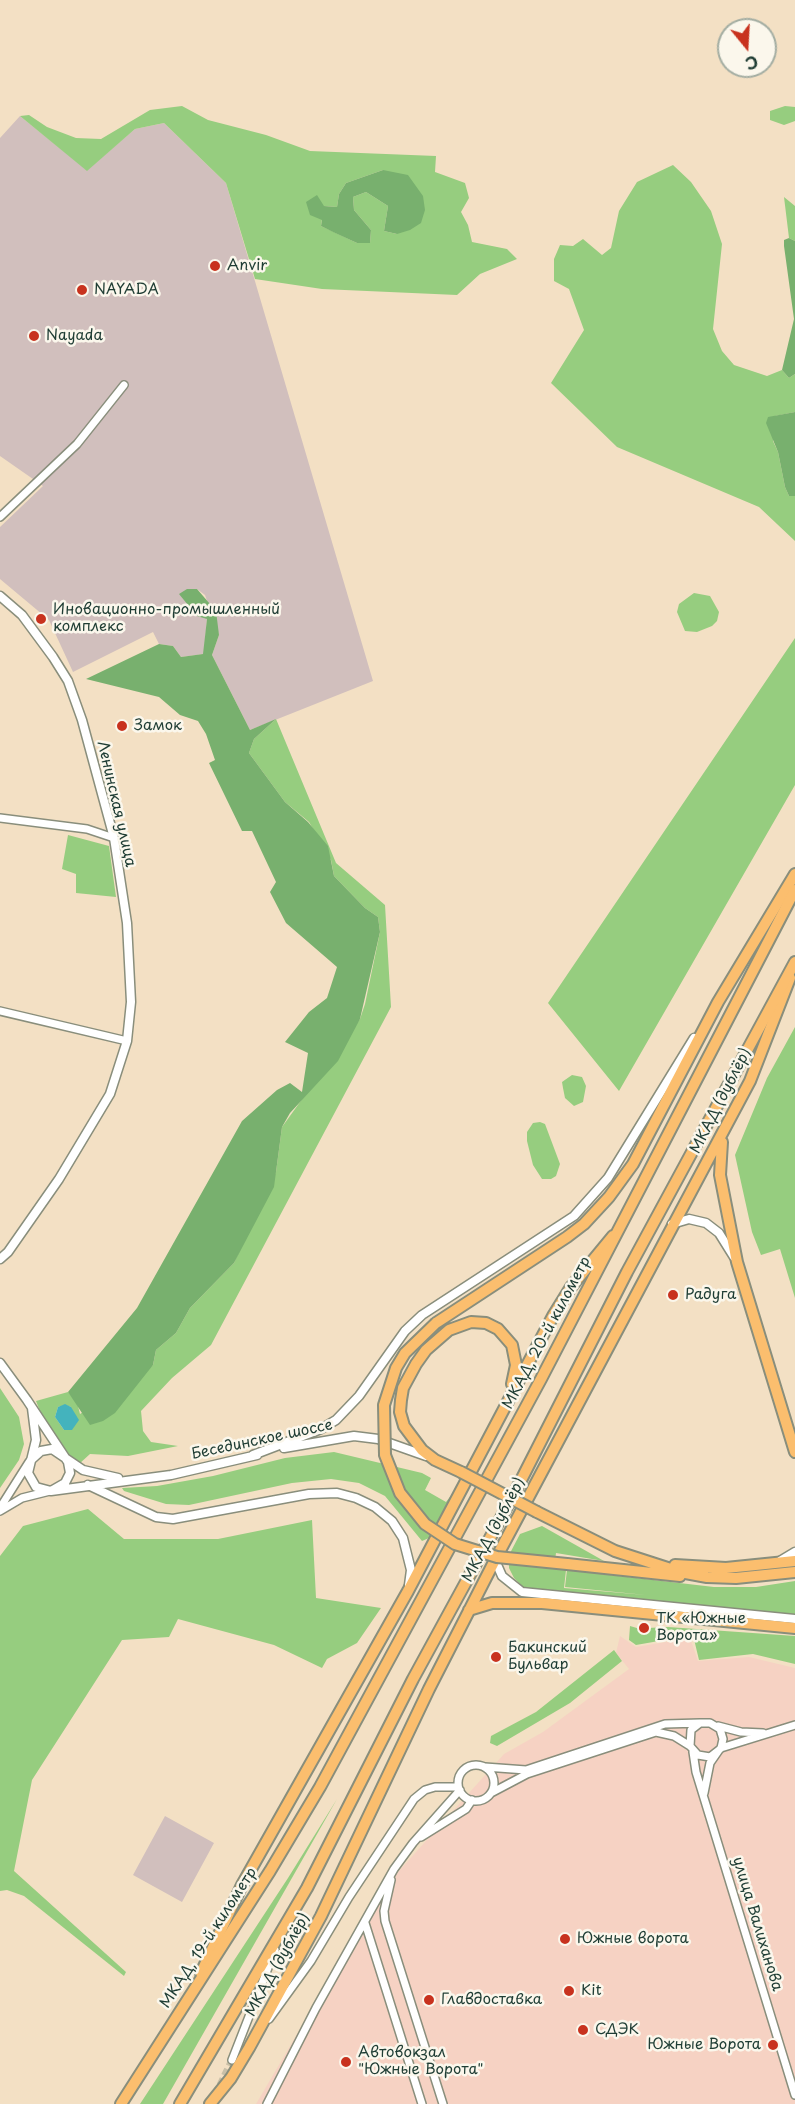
<!DOCTYPE html>
<meta charset="utf-8">
<style>
body{margin:0}
#map{position:relative;width:795px;height:2104px;overflow:hidden;background:#f3e0c4;font-family:"Playpen Sans",sans-serif}
canvas{display:block}
.north{position:absolute;left:717px;top:18px;width:60px;height:60px;box-sizing:border-box;background:#fbf7ec;border:2px solid #a3ada2;border-radius:50%;rotate:162deg;font-size:16px;font-weight:700;line-height:24px;text-align:center;color:#1f3d34}
.north::after{content:'';display:block;margin:auto;width:21px;height:27px;background:#c8321e;clip-path:polygon(50% 0,100% 100%,50% 72%,0 100%)}
</style>
<div id="map">
<canvas width="795" height="2104"></canvas>
<div class="north">С</div>
</div>
<script>
const ctx = document.querySelector('canvas').getContext('2d');
ctx.lineJoin = 'round';
function paint(path, color) {
  ctx.fillStyle = color;
  ctx.fill(path, 'evenodd');
}
function toPath(rows) {
  const path = new Path2D();
  for (const r of rows) {
    if (r.length === 3) {
      path.moveTo(r[0] + r[2], r[1]);
      path.arc(r[0], r[1], r[2], 0, 2 * Math.PI);
      continue;
    }
    path.moveTo(r[0], r[1]);
    for (let i = 2; i < r.length; i += 2) path.lineTo(r[i], r[i + 1]);
  }
  return path;
}
function trace(path, color, width, dash) {
  ctx.strokeStyle = color;
  ctx.lineWidth = width;
  ctx.lineCap = dash ? 'butt' : 'round';
  ctx.setLineDash(dash || []);
  ctx.stroke(path);
}
function write(font, color, halo, rows, align = 'center') {
  ctx.font = font + ' "Playpen Sans",sans-serif';
  ctx.lineWidth = 5;
  ctx.setLineDash([]);
  ctx.textBaseline = 'middle';
  ctx.strokeStyle = halo;
  ctx.fillStyle = color;
  for (const [text, x, y, turn = 0] of rows) {
    ctx.save();
    ctx.translate(x, y);
    ctx.rotate((+turn || 0) * Math.PI / 180);
    ctx.textAlign = isNaN(turn) ? turn : align;
    if (halo) ctx.strokeText(text, 0, 0);
    ctx.fillText(text, 0, 0);
    ctx.restore();
  }
}
const built = toPath([
 [620,1636,636,1647,690,1638,698,1661,749,1657,795,1668,795,2104,256,2104,381,1891,504,1754,543,1732,629,1669,616,1653]
]);
const industrial = toPath([
 [20,116,87,170,135,129,164,123,226,183,373,681,250,730,212,655,219,635,205,595,197,589,187,589,207,619,204,654,181,657,173,646,159,644,153,632,73,672,49,620,0,579,0,527,43,486,0,456,0,138],
 [165,1816,214,1843,182,1902,133,1875]
]);
const green = toPath([
 [182,106,208,120,266,135,310,151,436,156,435,172,465,183,469,198,461,212,468,225,472,242,507,249,517,259,480,274,457,295,322,289,255,279,226,183,164,123,135,129,87,171,20,116,29,115,47,127,76,138,101,139,150,110],
 [383,170,397,234,384,231,388,206,366,192,353,197,354,210,371,230,370,243,357,243,321,226,324,206,337,207,339,194,346,183],
 [785,106,795,107,795,121,784,125,770,120,770,111],
 [673,165,691,182,711,211,722,244,713,329,722,351,734,365,767,376,782,370,789,378,795,374,795,412,775,416,773,441,778,452,785,487,789,496,795,496,795,541,759,507,617,447,551,383,584,330,569,289,554,281,554,259,560,245,573,246,583,239,602,255,611,248,619,211,637,182],
 [784,197,795,206,795,241,789,238],
 [694,593,710,596,719,612,717,621,712,626,697,632,685,631,677,612,679,604],
 [795,638,795,785,619,1091,548,1003],
 [276,719,336,863,385,905,391,1007,211,1345,172,1378,141,1411,143,1431,151,1442,178,1446,128,1456,90,1454,79,1464,65,1452,45,1424,36,1401,68,1392,77,1402,80,1414,153,1365,156,1350,176,1333,190,1308,234,1263,276,1172,282,1127,360,1019,365,1004,380,932,378,917,365,908,334,876,331,860,309,822,285,802,249,753,254,739],
 [65,1405,71,1407,64,1430,55,1417,58,1407],
 [68,835,109,846,116,897,76,893,76,874,62,869],
 [795,1027,795,1298,780,1249,761,1255,752,1232,735,1155,767,1078],
 [572,1075,582,1077,586,1086,583,1102,574,1106,565,1098,563,1088,562,1082],
 [540,1122,545,1124,560,1164,556,1176,551,1179,542,1179,533,1165,527,1141,527,1132,533,1123],
 [0,1388,19,1417,24,1444,19,1460,0,1488],
 [334,1452,422,1473,431,1478,425,1490,446,1502,453,1493,457,1492,429,1538,422,1541,385,1496,359,1483,331,1479,292,1483,189,1505,166,1504,124,1491,122,1488,157,1486,213,1476,285,1458],
 [88,1509,124,1539,218,1539,312,1520,316,1598,381,1608,357,1643,327,1659,322,1668,274,1645,178,1619,169,1637,122,1640,32,1780,14,1871,126,1972,124,1976,24,1896,7,1890,0,1891,0,1556,23,1526],
 [542,1526,604,1561,556,1553,554,1568,566,1570,564,1588,646,1595,565,1587,567,1570,714,1587,756,1587,795,1581,795,1616,537,1591,523,1587,514,1578,509,1568,509,1555,520,1534],
 [630,1626,647,1631,648,1628,668,1627,795,1636,795,1664,753,1654,699,1660,693,1635,636,1645,629,1640],
 [614,1650,622,1661,570,1703,497,1746,490,1743,491,1736,536,1712],
 [337,1799,163,2104,140,2104,288,1878]
]);
const forest = toPath([
 [383,170,408,175,423,196,425,210,421,223,410,230,397,234,384,231,388,206,366,192,353,197,354,210,371,230,370,243,357,243,333,232,321,226,322,220,310,215,306,202,317,195,324,206,337,207,339,194,346,183],
 [789,238,795,241,795,374,789,378,782,370,794,319,784,246,784,240],
 [795,412,795,496,789,496,785,487,778,452,766,423,768,417],
 [187,589,197,589,216,611,219,635,212,655,250,730,276,719,254,739,249,753,285,802,308,822,328,846,334,876,365,908,378,917,380,932,360,1019,338,1061,290,1113,282,1127,274,1187,234,1263,190,1308,176,1333,156,1350,153,1365,115,1413,103,1421,90,1425,68,1392,137,1308,242,1121,277,1090,290,1083,302,1092,308,1053,285,1042,309,1012,327,998,337,967,286,923,270,892,276,882,252,831,242,831,209,763,215,760,206,734,198,721,180,715,159,697,86,679,159,644,173,646,181,657,203,654,207,619,197,616,179,594]
]);
const water = toPath([
 [65,1404,71,1407,79,1420,72,1430,64,1430,55,1417,58,1407]
]);
const minorTunnel = toPath([
 [220,2085,232,2060]
]);
const minor = toPath([
 [0,517,77,444,124,385],
 [0,818,87,829,114,838],
 [0,1011,127,1041],
 [0,1508,29,1462],
 [0,1511,22,1498,50,1491],
 [718,1726,741,1732,763,1733],
 [721,1748,795,1725],
 [693,1752,696,1772,795,2095],
 [476,1783,18],
 [485,1767,526,1770,665,1724,700,1723],
 [491,1793,527,1774,656,1732,674,1736,690,1746],
 [704,1793,710,1763,719,1750,721,1748,723,1739,720,1729,710,1723,700,1723,691,1730,690,1746,698,1755,710,1757,719,1750],
 [421,1837,466,1809,472,1800],
 [391,1880,384,1911,385,1921,443,2104],
 [365,1923,422,2104],
 [269,2019,311,1961,349,1897,414,1799,425,1790,435,1787,458,1787],
 [232,2060,275,1950],
 [267,2104,316,2008,394,1869,413,1843,460,1790]
]);
const tertiary = toPath([
 [0,596,22,615,53,657,68,681,82,720,114,838,127,923,131,1002,127,1041,110,1094,59,1179,8,1252,0,1259],
 [672,1224,689,1219,706,1223,719,1233,734,1257],
 [0,1363,27,1400,68,1462,70,1473,65,1483,51,1491,36,1487,28,1473,36,1440,32,1408],
 [284,1448,354,1436,378,1439,426,1456],
 [253,1455,321,1429,336,1420,359,1396,405,1331,422,1315,574,1216,608,1178,694,1038],
 [31,1460,41,1451,52,1449,83,1470,118,1478],
 [88,1485,156,1517,173,1519,309,1494,337,1493,356,1498,375,1507,392,1521,403,1538,411,1570,409,1585],
 [51,1491,171,1475,257,1455],
 [495,1560,502,1576,522,1592,795,1619],
 [780,1561,795,1552]
]);
const primary = toPath([
 [722,1142,720,1175,737,1262,795,1452],
 [436,1323,567,1237,584,1224,609,1197,633,1164,718,1002,795,874],
 [461,1472,435,1460,422,1450,404,1426,400,1412,401,1400,403,1388,416,1364,426,1350,449,1330,471,1322,486,1323,498,1329,512,1345,516,1365,512,1384],
 [537,1512,615,1551,680,1572,707,1577,736,1578,795,1572],
 [567,1564,680,1576],
 [675,1565,726,1568,795,1561],
 [469,1610,492,1603,542,1603,795,1628],
 [201,1973,242,1885,408,1591,553,1316,571,1287,613,1236],
 [210,2104,231,2078,249,2048,321,1916,429,1689,495,1560,750,1081,790,978]
]);
const trunk = toPath([
 [121,2104,270,1871,320,1787,541,1379,795,890],
 [180,2104,307,1888,413,1679,514,1494,627,1272,795,962]
]);
const primaryBridge = toPath([
 [436,1323,405,1353,396,1368,384,1405,385,1455,400,1493,425,1524,455,1544,497,1557,567,1564],
 [461,1472,537,1512]
]);
const markers = [
 [215,266,6,"#c8321e"],
 [82,290,6,"#c8321e"],
 [34,336,6,"#c8321e"],
 [41,619,6,"#c8321e"],
 [122,726,6,"#c8321e"],
 [673,1295,6,"#c8321e"],
 [644,1628,6,"#c8321e"],
 [496,1657,6,"#c8321e"],
 [565,1939,6,"#c8321e"],
 [569,1991,6,"#c8321e"],
 [429,2000,6,"#c8321e"],
 [583,2030,6,"#c8321e"],
 [773,2045,6,"#c8321e"],
 [346,2062,6,"#c8321e"]
];
const poiNames = [
 ["Anvir",227,266],
 ["NAYADA",94,290],
 ["Nayada",46,336],
 ["Иновационно-промышленный",53,610],
 ["комплекс",53,627],
 ["Замок",134,726],
 ["Радуга",685,1295],
 ["ТК «Южные",656,1619],
 ["Ворота»",656,1636],
 ["Бакинский",508,1648],
 ["Бульвар",508,1665],
 ["Южные ворота",577,1939],
 ["Kit",581,1991],
 ["Главдоставка",441,2000],
 ["СДЭК",595,2030],
 ["Южные Ворота",761,2045,"right"],
 ["Автовокзал",358,2053],
 ["\"Южные Ворота\"",358,2070]
];
const streetNames = [
 ["Ленинская улица",116,804,77],
 ["МКАД (дублёр)",721,1101,-63],
 ["МКАД, 20-й километр",547,1333,-62],
 ["Бесединское шоссе",262,1440,-12],
 ["МКАД (дублёр)",494,1530,-62],
 ["улица Валиханова",757,1924,73],
 ["МКАД, 19-й километр",209,1938,-57],
 ["МКАД (дублёр)",278,1965,-61]
];
paint(built, '#f6d2c3');
paint(industrial, '#d1bfbd');
paint(green, '#96cd7f');
paint(forest, '#78b06e');
paint(water, '#44b3bd');
trace(minorTunnel, '#c9bfa7', 7, [7, 3.5]);
trace(minor, '#898e7c', 10);
trace(tertiary, '#898e7c', 11);
trace(primary, '#898e7c', 14);
trace(trunk, '#898e7c', 14);
trace(minor, '#fff', 7);
trace(tertiary, '#fff', 8);
trace(primary, '#fbbe6e', 10);
trace(trunk, '#fbbe6e', 10);
trace(primaryBridge, '#898e7c', 14, []);
trace(primaryBridge, '#fbbe6e', 10);
for (const [x, y, r, color] of markers) {
  const dot = new Path2D();
  dot.arc(x, y, r, 0, 2 * Math.PI);
  ctx.fillStyle = color;
  ctx.fill(dot);
  trace(dot, '#fbf7ec', 2);
}
write('15px', '#1f3d34', '#fbf7ec', poiNames, 'left');
write('15px', '#1f3d34', '#fbf7ec', streetNames);
</script>
